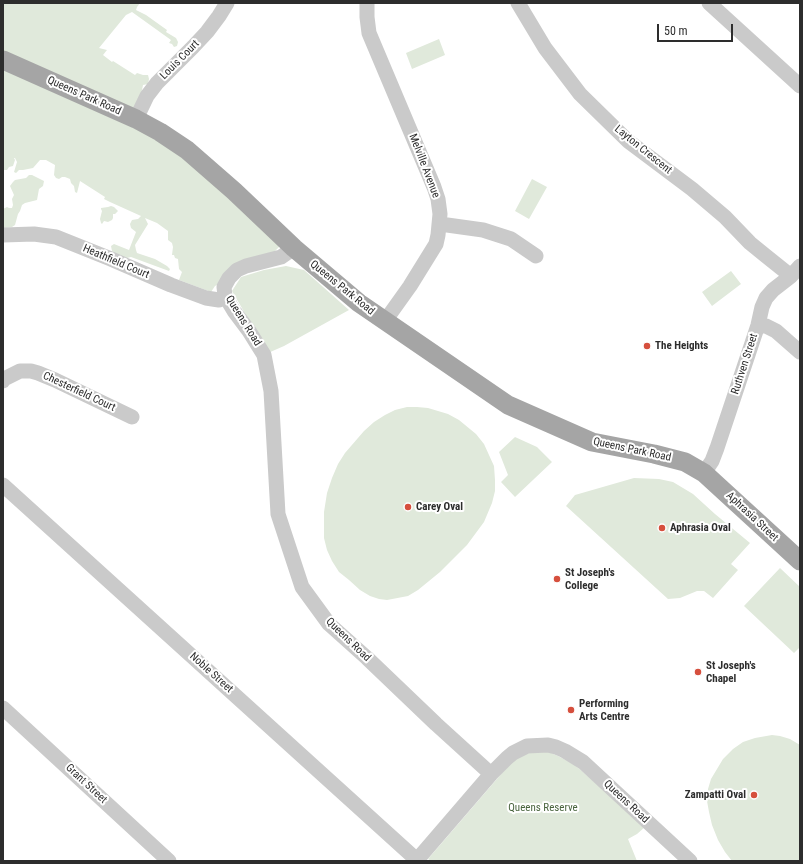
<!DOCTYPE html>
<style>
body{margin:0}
#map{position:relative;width:803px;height:864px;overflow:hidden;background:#fff;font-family:"Roboto Condensed",sans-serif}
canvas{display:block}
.frame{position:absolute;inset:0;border:4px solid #2d2d2d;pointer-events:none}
.scale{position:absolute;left:657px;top:24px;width:76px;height:18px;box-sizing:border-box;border:2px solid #2d2d2d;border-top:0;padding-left:5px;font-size:12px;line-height:14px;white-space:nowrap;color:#2d2d2d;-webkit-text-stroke:3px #fff;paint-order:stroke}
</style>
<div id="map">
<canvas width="803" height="864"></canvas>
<div class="frame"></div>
<div class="scale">50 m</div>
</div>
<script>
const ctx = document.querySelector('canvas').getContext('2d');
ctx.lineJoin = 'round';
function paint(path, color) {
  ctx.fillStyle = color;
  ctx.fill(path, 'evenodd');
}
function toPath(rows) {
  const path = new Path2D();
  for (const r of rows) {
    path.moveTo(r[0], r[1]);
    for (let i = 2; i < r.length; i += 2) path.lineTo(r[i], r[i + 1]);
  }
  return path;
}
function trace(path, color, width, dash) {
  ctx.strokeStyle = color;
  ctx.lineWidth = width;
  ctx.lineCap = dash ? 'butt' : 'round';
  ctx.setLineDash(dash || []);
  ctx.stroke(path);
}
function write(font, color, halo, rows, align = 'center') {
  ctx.font = font + ' "Roboto Condensed",sans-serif';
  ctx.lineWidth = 4;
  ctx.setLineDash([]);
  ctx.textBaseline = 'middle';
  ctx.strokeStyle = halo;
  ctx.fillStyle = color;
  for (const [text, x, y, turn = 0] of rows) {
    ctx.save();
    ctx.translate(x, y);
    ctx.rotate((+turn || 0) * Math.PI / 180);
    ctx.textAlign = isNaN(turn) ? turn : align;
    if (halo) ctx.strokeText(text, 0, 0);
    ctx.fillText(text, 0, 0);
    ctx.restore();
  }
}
const green = toPath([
 [3,3,140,3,137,7,136,10,146,15,167,30,166,32,176,38,178,42,177,46,174,47,172,44,169,43,171,40,132,12,126,15,99,48,107,50,103,55,112,62,113,61,135,75,137,73,143,75,148,75,149,79,148,84,143,85,137,115,160,132,281,245,274,252,224,274,217,285,215,286,211,292,179,280,182,272,179,269,178,259,175,258,174,255,172,255,173,247,172,243,168,240,168,231,157,223,145,218,148,224,135,245,136,250,137,253,155,259,167,266,170,269,169,271,131,257,123,259,120,258,112,251,111,246,114,244,129,250,136,232,131,228,130,224,132,220,138,219,141,216,110,202,104,199,105,197,80,181,77,193,75,192,74,186,71,183,70,179,65,177,62,177,59,179,56,178,54,175,55,165,46,160,40,160,33,168,23,170,19,170,16,173,14,172,17,162,15,158,14,158,15,160,13,166,9,167,7,170,3,170],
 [439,39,445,55,412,69,406,53],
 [29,175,32,175,44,181,43,186,39,189,37,200,25,203,22,205,20,211,18,214,15,225,12,227,3,228,3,209,7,207,9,208,12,208,13,205,12,199,14,195,10,186,13,182,15,180,26,178],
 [532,179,547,187,529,219,515,211],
 [111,206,114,207,118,211,115,214,113,214,113,218,112,220,108,222,104,221,102,224,101,223,100,219,102,211,101,209,101,208,108,207],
 [286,266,304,270,349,310,284,346,268,353,232,291,241,277,264,270],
 [731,271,741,284,712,306,702,292],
 [407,407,417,407,428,408,448,414,459,420,476,434,484,444,494,466,495,480,495,491,492,503,484,522,467,545,440,572,418,590,408,596,387,600,379,599,370,596,360,590,349,580,339,572,332,561,327,550,324,538,324,512,327,493,332,478,338,464,345,453,364,431,374,422,385,415,395,410],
 [515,437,537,447,552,462,515,497,501,482,508,475,499,452],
 [634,478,659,479,673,482,693,494,715,514,750,543,731,564,738,570,713,598,704,591,697,591,680,598,668,599,566,506,575,495],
 [780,568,800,587,800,647,794,653,744,606],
 [772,735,780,736,790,739,800,745,800,861,732,861,725,852,718,840,712,825,709,812,707,801,708,789,711,779,723,759,733,749,743,742,755,738],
 [545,750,560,757,575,765,645,827,637,834,628,839,637,861,431,861,428,859,515,758,531,751]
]);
const minor = toPath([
 [367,3,367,17,369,33,434,187,438,199,440,214,438,235,436,244,410,286,385,321],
 [518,3,545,48,580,94,628,141,692,189,725,217,750,243,766,256,791,276],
 [709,3,800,86],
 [136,119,147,96,157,83,193,47,207,32,219,16,227,3],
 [440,224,483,230,511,239,536,256],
 [3,235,34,234,56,237,111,259,171,285,206,298,219,300,225,296],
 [294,248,281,257,246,266,237,270,229,278,224,287,225,296,234,311,249,331,264,355,271,391,278,514,302,587,329,624,367,658,436,724,491,774],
 [758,325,766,326,776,331,800,352],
 [3,381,4,379,20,371,31,371,38,373,55,380,132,417],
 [704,473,712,461,717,448,758,325,762,307,766,298,773,290,791,276,800,266],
 [3,485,418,861],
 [3,708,169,861],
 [417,860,491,774,507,758,513,753,527,746,548,745,556,747,565,751,583,762,690,861]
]);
const major = toPath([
 [3,60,136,119,160,132,187,150,234,191,294,248,359,303,508,405,592,442,654,454,685,462,704,473,800,561]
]);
const markers = [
 [647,346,4,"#d64f3d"],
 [408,507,4,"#d64f3d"],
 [662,528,4,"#d64f3d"],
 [557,579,4,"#d64f3d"],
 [698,672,4,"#d64f3d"],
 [571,710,4,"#d64f3d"],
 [754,795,4,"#d64f3d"]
];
const streetNames = [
 ["Louis Court",180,60,-45],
 ["Queens Park Road",84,96,24],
 ["Layton Crescent",643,150,39],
 ["Melville Avenue",424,166,69],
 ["Heathfield Court",116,262,23],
 ["Queens Park Road",342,288,39],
 ["Queens Road",243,321,58],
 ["Ruthven Street",745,364,-72],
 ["Chesterfield Court",79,392,25],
 ["Queens Park Road",632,450,12],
 ["Aphrasia Street",752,517,43],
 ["Queens Road",348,640,44],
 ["Noble Street",211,673,42],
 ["Grant Street",86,784,43],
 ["Queens Road",626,802,43]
];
const poiNames = [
 ["The Heights",655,346],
 ["Carey Oval",416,507],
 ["Aphrasia Oval",670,528],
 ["St Joseph's",565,573],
 ["College",565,586],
 ["St Joseph's",706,666],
 ["Chapel",706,679],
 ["Performing",579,704],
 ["Arts Centre",579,717],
 ["Zampatti Oval",746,795,"right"]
];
const parkNames = [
 ["Queens Reserve",543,808]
];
paint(green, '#e0e9db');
trace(minor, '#cacaca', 15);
trace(major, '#a5a5a5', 19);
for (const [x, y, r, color] of markers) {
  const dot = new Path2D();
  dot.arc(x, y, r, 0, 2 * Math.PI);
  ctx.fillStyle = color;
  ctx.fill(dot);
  trace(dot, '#fff', 1.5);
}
write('11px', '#2d2d2d', '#fff', streetNames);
write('bold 11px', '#2d2d2d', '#fff', poiNames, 'left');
write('11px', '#49643e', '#fff', parkNames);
</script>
